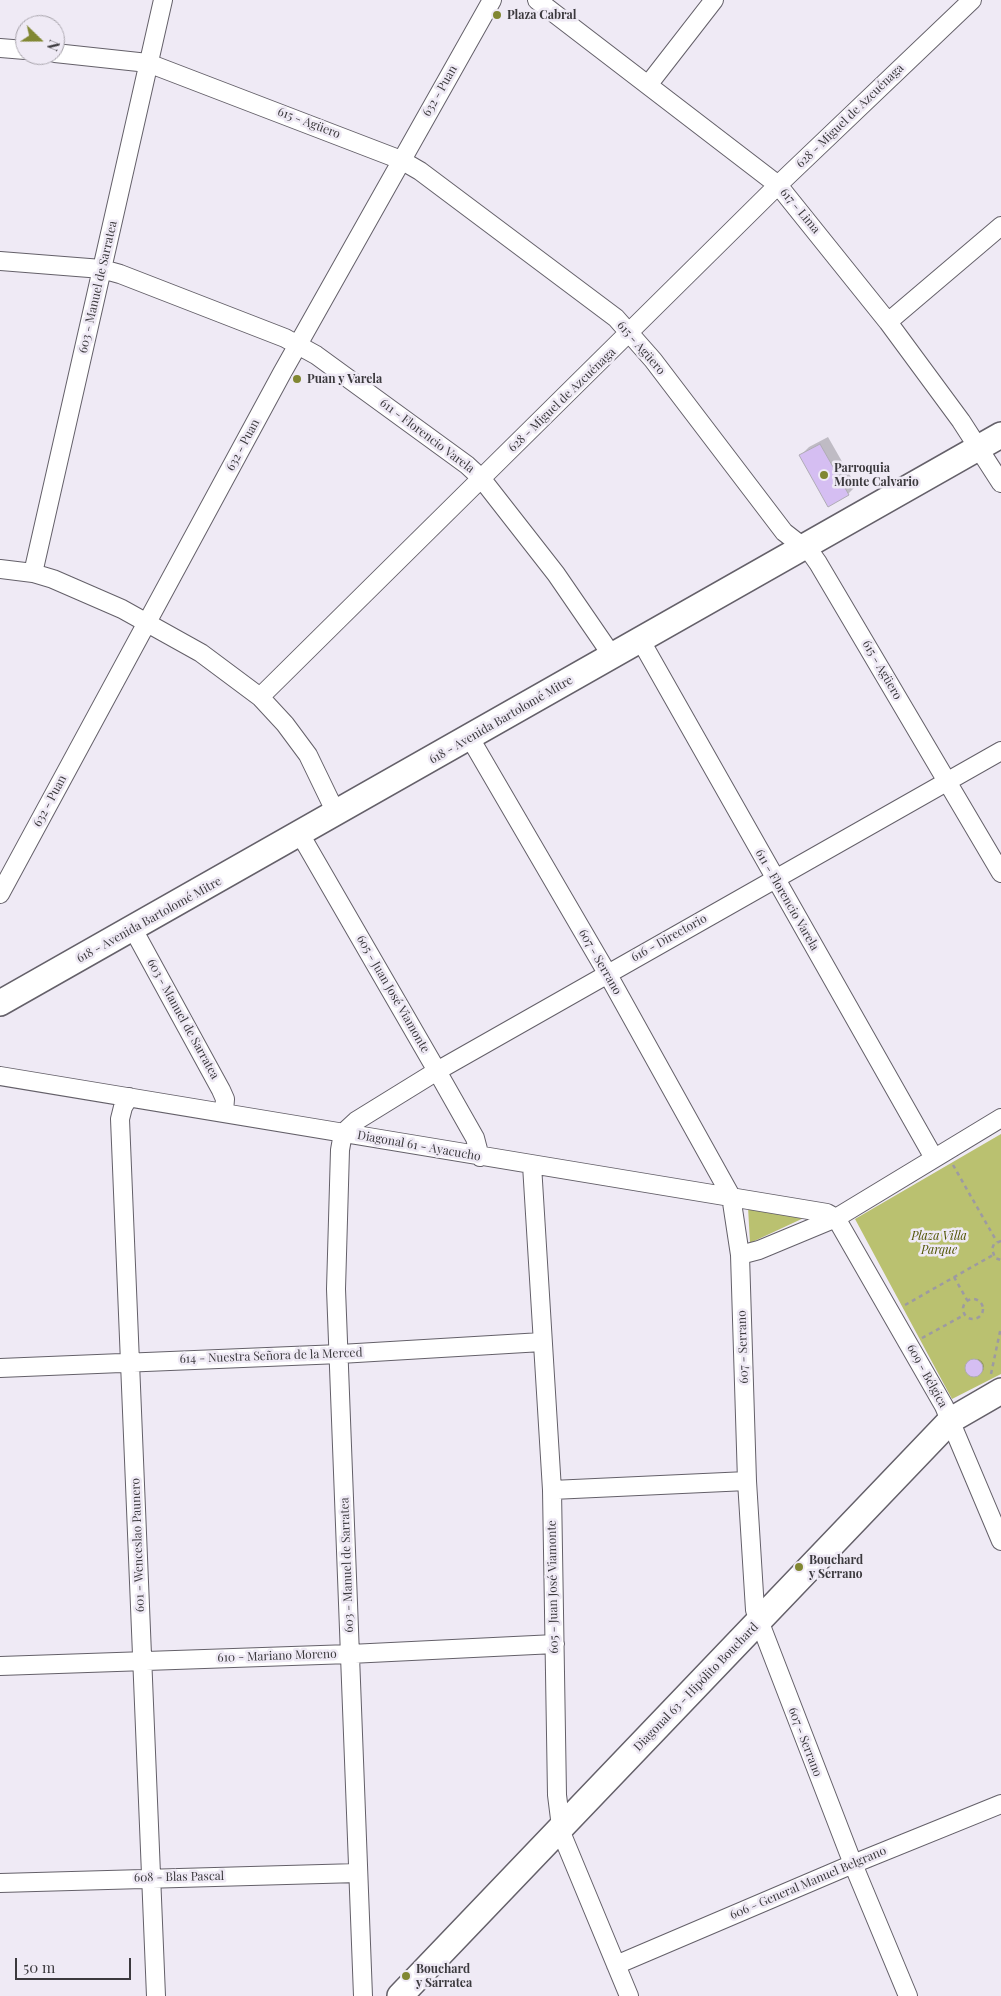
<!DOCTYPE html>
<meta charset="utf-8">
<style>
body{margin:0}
#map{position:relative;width:1001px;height:1996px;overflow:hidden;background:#efeaf5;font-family:"Playfair Display",serif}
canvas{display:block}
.north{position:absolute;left:15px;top:15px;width:50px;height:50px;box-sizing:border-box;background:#efeaf5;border:1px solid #a7a3ab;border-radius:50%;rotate:112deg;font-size:14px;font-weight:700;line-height:20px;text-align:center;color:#3b393d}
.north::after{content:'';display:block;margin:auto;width:18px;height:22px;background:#818732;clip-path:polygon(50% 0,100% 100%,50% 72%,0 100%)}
.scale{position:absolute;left:15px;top:1958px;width:116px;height:22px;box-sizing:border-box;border:2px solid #3b393d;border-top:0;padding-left:6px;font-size:15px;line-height:18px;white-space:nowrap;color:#3b393d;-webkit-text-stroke:4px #efeaf5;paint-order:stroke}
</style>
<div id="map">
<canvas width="1001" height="1996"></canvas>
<div class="north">N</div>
<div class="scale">50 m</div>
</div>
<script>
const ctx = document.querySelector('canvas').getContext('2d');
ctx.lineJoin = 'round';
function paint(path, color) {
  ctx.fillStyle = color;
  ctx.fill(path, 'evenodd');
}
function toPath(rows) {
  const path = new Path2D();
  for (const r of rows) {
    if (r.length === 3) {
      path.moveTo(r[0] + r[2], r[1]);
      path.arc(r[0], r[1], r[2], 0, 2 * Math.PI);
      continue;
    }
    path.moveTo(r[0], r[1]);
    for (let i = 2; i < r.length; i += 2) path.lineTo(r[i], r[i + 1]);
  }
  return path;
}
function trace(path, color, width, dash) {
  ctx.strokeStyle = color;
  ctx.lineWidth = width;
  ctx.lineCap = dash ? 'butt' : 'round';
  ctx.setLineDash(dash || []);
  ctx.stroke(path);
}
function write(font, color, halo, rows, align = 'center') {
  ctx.font = font + ' "Playfair Display",serif';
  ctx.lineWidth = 5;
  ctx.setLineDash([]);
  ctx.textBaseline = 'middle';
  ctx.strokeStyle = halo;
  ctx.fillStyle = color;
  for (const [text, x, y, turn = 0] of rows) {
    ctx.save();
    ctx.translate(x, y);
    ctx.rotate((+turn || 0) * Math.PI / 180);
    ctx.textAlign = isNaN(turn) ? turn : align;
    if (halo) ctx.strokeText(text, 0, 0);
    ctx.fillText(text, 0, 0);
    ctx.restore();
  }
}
const green = toPath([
 [1001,1134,1001,1374,952,1399,855,1219],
 [748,1207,808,1216,750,1243]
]);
const shadow = toPath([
 [828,437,856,486,848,494,801,455,809,447],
 [976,1367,8]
]);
const building = toPath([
 [820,444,849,495,828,507,799,455,820,444],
 [974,1368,9]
]);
const path = toPath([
 [953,1165,997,1242],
 [1001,1241,994,1244,992,1249,995,1258,1001,1260],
 [954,1277,967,1300],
 [973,1309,10],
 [905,1305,993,1255],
 [922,1338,964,1315],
 [991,1374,1001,1327]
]);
const street = toPath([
 [537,0,778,185,888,322,961,421,1001,483],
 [0,48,25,50],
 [55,53,148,63,401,160,420,171,616,318,653,360,784,532,811,553,818,563,1001,873],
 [648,85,714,0],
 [0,261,102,269,120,274,285,338,316,355,467,465,481,478,556,574,613,657],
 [888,322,1001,226],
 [0,569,33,573,53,579,122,609,201,653,260,697,285,724,308,755,336,813],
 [33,573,163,0],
 [641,641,934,1158],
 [260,697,778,185,972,0],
 [470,738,607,973,731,1196,740,1255,747,1481,755,1610,853,1864,908,1996],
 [300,834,437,1071,475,1138,480,1157],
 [0,894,282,373,492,0],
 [133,929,221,1090,225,1099,224,1112],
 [0,1076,827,1213,836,1218,944,1406,1001,1541],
 [129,1097,123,1107,120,1119,156,1996],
 [532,1165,552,1490,557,1795,561,1827,563,1837,629,1996],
 [740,1255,759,1250,836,1218,1001,1118],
 [0,1368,340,1354,542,1342],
 [552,1490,747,1481],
 [0,1666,350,1654,555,1644],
 [0,1883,358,1873],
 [616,1965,853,1864,1001,1804],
 [363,1996,336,1289,340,1150,343,1133,356,1121,437,1071,1001,751]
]);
const secondary = toPath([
 [0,1003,1001,435],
 [400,1996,951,1420,1001,1391]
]);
const markers = [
 [497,15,5,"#818732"],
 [297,379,5,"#818732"],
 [824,475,5,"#818732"],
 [799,1567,5,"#818732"],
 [406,1976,5,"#818732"]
];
const poiNames = [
 ["Plaza Cabral",507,15],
 ["Puan y Varela",307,379],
 ["Parroquia",834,468],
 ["Monte Calvario",834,482],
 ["Bouchard",809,1560],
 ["y Serrano",809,1574],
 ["Bouchard",416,1969],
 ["y Sarratea",416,1983]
];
const streetNames = [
 ["632 - Puan",440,91,-60],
 ["628 - Miguel de Azcuénaga",850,116,-44],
 ["615 - Agüero",309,123,21],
 ["617 - Lima",800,211,50],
 ["603 - Manuel de Sarratea",98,287,-77],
 ["615 - Agüero",641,348,49],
 ["628 - Miguel de Azcuénaga",562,400,-44],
 ["611 - Florencio Varela",427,436,37],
 ["632 - Puan",243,445,-62],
 ["615 - Agüero",882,670,60],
 ["618 - Avenida Bartolomé Mitre",501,720,-30],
 ["632 - Puan",50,801,-62],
 ["611 - Florencio Varela",787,900,60],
 ["618 - Avenida Bartolomé Mitre",149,920,-29],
 ["616 - Directorio",669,938,-29],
 ["607 - Serrano",600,962,60],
 ["605 - Juan José Viamonte",393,994,60],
 ["603 - Manuel de Sarratea",183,1019,61],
 ["Diagonal 61 - Ayacucho",419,1146,10],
 ["607 - Serrano",743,1347,-92],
 ["614 - Nuestra Señora de la Merced",271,1356,-2],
 ["609 - Bélgica",927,1376,61],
 ["601 - Wenceslao Paunero",138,1545,-92],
 ["603 - Manuel de Sarratea",347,1565,-92],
 ["605 - Juan José Viamonte",553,1587,-91],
 ["610 - Mariano Moreno",277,1656,-2],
 ["Diagonal 63 - Hipólito Bouchard",696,1687,-46],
 ["607 - Serrano",805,1742,69],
 ["608 - Blas Pascal",179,1877,-1],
 ["606 - General Manuel Belgrano",808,1883,-23]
];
const parkNames = [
 ["Plaza Villa",939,1236],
 ["Parque",939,1250]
];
paint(green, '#bac170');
paint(shadow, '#0003');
paint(building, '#d5bef2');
trace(building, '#afabb5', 1);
trace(street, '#646069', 20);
trace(secondary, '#646069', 28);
trace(path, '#9d9aa2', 2.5, [4, 4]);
trace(street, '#fff', 18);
trace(secondary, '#fff', 25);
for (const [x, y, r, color] of markers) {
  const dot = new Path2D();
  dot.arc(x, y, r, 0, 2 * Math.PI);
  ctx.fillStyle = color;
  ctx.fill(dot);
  trace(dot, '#efeaf5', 2);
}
write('bold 12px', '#3b393d', '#efeaf5', poiNames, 'left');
write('12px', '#3b393d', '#efeaf5', streetNames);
write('italic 12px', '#505403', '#efeaf5', parkNames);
</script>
